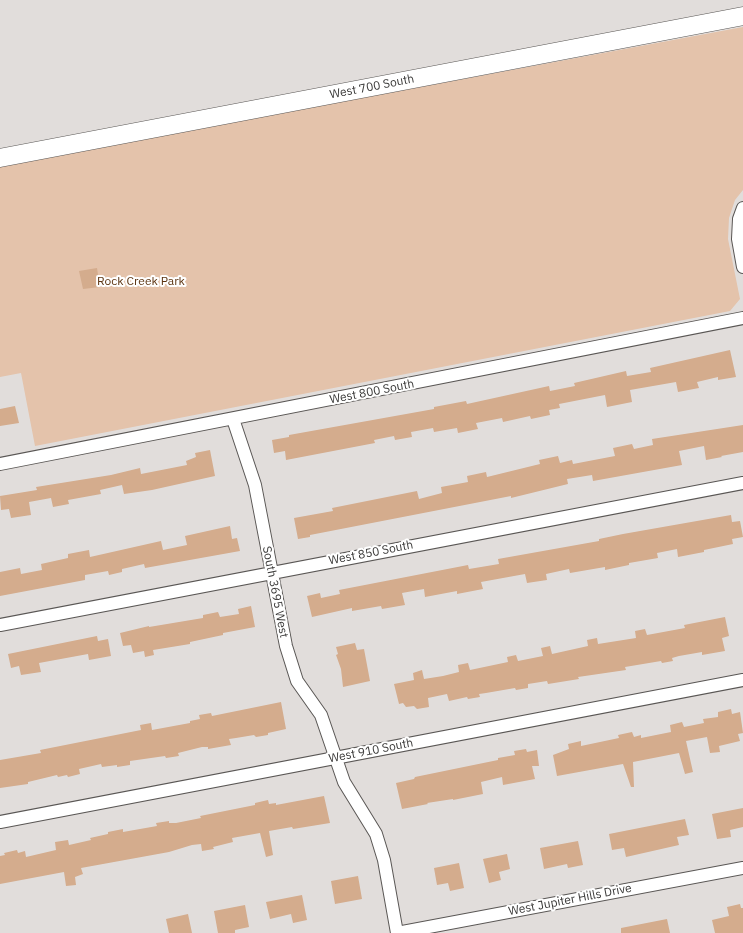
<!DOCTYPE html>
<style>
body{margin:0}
canvas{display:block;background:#e1dddb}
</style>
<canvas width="743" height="933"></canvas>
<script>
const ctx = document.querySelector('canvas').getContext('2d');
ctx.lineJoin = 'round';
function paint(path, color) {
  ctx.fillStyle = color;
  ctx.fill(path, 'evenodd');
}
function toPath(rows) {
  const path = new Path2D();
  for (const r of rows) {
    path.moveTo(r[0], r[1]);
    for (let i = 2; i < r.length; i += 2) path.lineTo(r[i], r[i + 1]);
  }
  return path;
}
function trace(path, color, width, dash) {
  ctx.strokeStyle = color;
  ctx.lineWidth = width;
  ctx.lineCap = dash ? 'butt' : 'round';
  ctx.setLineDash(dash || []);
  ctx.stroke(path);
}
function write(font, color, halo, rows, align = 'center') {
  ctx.font = font + ' "IBM Plex Sans",sans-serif';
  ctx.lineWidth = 4;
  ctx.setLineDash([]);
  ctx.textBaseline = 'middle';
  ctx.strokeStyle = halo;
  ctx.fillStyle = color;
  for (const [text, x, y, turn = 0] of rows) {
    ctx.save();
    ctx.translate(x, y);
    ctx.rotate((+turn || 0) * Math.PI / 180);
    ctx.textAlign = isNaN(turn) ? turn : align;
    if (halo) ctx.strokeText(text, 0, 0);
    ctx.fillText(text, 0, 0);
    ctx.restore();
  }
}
const green = toPath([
 [743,27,743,190,735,200,729,218,728,239,740,299,730,311,35,446,21,373,0,377,0,165]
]);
const building = toPath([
 [97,268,100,287,83,289,79,271],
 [730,350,736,377,718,380,718,377,697,382,699,388,678,392,676,382,630,390,632,402,607,407,605,395,559,404,560,408,549,410,550,415,531,419,530,416,503,422,502,418,476,423,478,429,458,433,457,428,434,432,433,428,411,432,412,437,395,440,394,436,374,440,375,443,286,460,285,451,274,453,272,440,289,437,289,435,434,409,434,407,466,401,467,404,549,386,550,391,575,386,574,383,626,371,627,376,651,372,650,368],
 [15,406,19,423,0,426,0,409],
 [743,425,743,452,721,456,722,457,706,460,704,446,679,451,682,465,593,481,592,475,567,479,568,484,511,498,511,496,310,535,310,537,298,539,294,518,333,511,332,508,417,491,419,499,442,493,441,487,468,482,467,476,486,472,487,477,540,464,539,460,558,456,560,463,572,460,573,464,615,456,613,448,632,444,634,449,653,445,652,439],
 [210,450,215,476,152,490,124,494,122,485,100,490,101,494,68,500,69,504,53,507,51,498,29,502,31,515,11,518,9,509,1,510,0,496,37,490,36,487,111,475,140,468,141,474,187,465,186,461,196,457,195,453],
 [731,515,732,522,740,521,743,537,732,539,733,544,704,550,704,552,678,557,677,549,657,553,658,558,629,563,629,565,605,570,605,567,570,573,569,569,546,574,547,580,527,583,525,574,481,582,483,589,457,594,457,591,425,597,424,589,402,593,405,605,382,609,381,606,352,611,352,608,312,617,307,596,320,593,321,598,340,594,339,590,468,565,469,569,499,564,498,559,599,541,599,539,623,534],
 [230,526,232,539,237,538,240,551,145,568,144,564,122,569,122,572,109,575,108,571,85,575,85,580,0,596,0,572,20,568,21,574,42,570,41,564,68,558,68,554,89,550,90,557,161,541,163,550,187,545,185,536],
 [251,606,255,627,223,633,223,635,190,642,190,644,153,650,154,655,145,657,144,651,133,653,131,645,123,646,120,633,149,626,149,627,203,618,203,615,218,612,220,617,239,614,238,609],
 [725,617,729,636,722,638,725,651,702,655,702,652,679,656,672,658,673,661,662,663,661,661,625,667,626,670,578,677,579,679,548,684,547,681,528,684,528,688,516,690,515,688,486,693,479,694,480,697,468,699,467,697,449,701,447,694,428,698,429,707,417,709,414,706,406,707,403,703,399,704,394,684,414,680,413,673,422,670,424,679,443,676,459,672,458,665,468,663,470,670,508,662,507,657,516,655,518,661,543,656,541,648,550,646,552,654,588,646,587,640,597,638,598,644,636,638,635,631,645,629,647,635,685,628,684,625],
 [97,636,98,641,108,639,111,656,89,660,88,654,39,663,41,672,21,675,19,666,11,668,8,654],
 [355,643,357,650,364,649,370,681,343,687,341,669,336,655,338,654,336,647],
 [281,702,286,729,268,733,268,735,256,737,254,735,236,738,229,739,231,745,208,749,208,747,202,747,178,753,179,756,166,758,165,756,130,761,130,765,117,767,117,765,102,767,101,764,79,769,80,774,68,777,67,775,58,777,57,775,28,782,28,784,0,788,0,760,41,753,40,750,141,730,140,725,151,723,152,730,190,723,190,721,200,719,199,715,211,713,212,716],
 [731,709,732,714,740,712,743,733,738,734,740,741,719,746,720,752,710,753,707,737,686,741,693,772,685,774,679,753,633,762,634,787,631,787,623,764,557,776,553,755,569,749,568,744,581,741,581,746,619,738,618,735,632,732,634,737,641,735,641,738,671,732,670,725,682,722,684,727,704,723,703,719,718,717,718,712],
 [526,749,527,752,537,750,539,766,532,766,535,779,503,785,502,777,481,782,483,794,453,800,453,799,427,803,428,804,402,809,396,783,414,779,415,777,498,760,498,758,515,755,514,751],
 [324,796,330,823,293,829,292,827,269,831,273,855,266,857,260,833,232,838,233,842,213,847,214,849,202,851,201,844,192,845,169,852,81,868,83,874,75,877,76,885,66,886,64,872,0,884,0,856,5,855,4,853,17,850,18,853,25,851,26,857,56,850,55,842,68,840,69,845,91,840,90,838,108,834,108,832,123,829,123,832,157,826,156,823,169,821,169,823,176,823,201,818,200,816,255,805,255,803,268,800,269,804,276,803,276,805],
 [743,808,743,827,730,830,731,837,717,839,712,814],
 [685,819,689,835,677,837,679,845,626,857,624,848,612,850,609,834],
 [578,841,583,865,568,868,567,864,544,869,540,848],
 [507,854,510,869,499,872,501,880,489,883,483,859],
 [459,863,464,888,450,891,448,883,437,885,434,868],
 [358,876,362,899,335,904,331,881],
 [302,895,307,920,293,923,291,914,270,919,266,902],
 [740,904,741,908,743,908,743,933,715,933,712,920,729,916,727,907],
 [245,905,249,927,235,930,235,933,218,933,214,911],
 [188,914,192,933,169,933,166,919],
 [667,919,670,933,621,933,621,928]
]);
const street = toPath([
 [743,208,739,219,738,239,743,267],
 [233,419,255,485,286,646,297,681,321,715,344,782,376,834,384,860,397,933,743,868],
 [0,464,743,318],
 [0,625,743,483],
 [0,822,743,680]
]);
const secondary = toPath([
 [0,158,743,16]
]);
const streetNames = [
 ["West 700 South",372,87,-11],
 ["West 800 South",372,392,-11],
 ["West 850 South",371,553,-11],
 ["South 3695 West",275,592,79],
 ["West 910 South",371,751,-11],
 ["West Jupiter Hills Drive",570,900,-11]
];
const parkNames = [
 ["Rock Creek Park",141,282]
];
paint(green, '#e4c3ab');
paint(building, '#d4ac8d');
trace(street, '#5a5755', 14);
trace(secondary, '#5a5755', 19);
trace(street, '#fff', 12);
trace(secondary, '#fff', 18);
write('12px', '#3a3938', '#fff', streetNames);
write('12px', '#5c3411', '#fff', parkNames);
</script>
